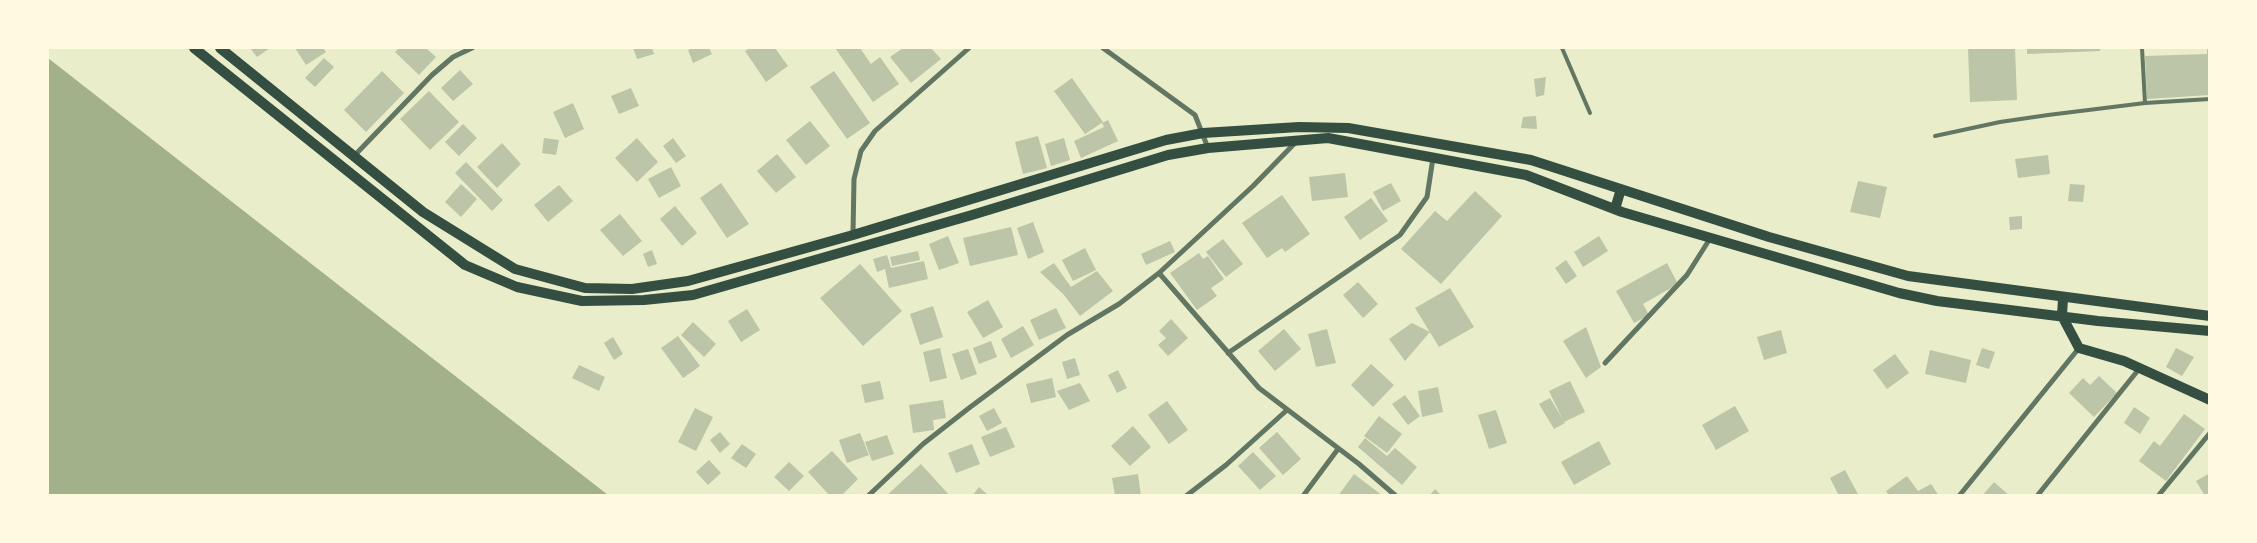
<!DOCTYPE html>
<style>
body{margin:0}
#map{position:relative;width:2257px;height:543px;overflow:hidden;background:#e9edc9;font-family:Commissioner,sans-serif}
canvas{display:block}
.frame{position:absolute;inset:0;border:49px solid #fefae0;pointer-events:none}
</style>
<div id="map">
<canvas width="2257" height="543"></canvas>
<div class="frame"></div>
</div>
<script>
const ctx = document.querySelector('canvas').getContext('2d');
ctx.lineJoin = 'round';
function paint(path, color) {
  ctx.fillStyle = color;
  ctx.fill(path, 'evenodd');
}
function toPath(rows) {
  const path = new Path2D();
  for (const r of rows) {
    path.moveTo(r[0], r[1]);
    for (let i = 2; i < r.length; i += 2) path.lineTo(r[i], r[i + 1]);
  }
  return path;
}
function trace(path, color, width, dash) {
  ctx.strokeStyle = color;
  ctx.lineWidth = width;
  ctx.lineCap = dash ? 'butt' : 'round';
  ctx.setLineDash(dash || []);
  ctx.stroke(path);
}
const water = toPath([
 [48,58,382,319,608,495,48,495]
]);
const building = toPath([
 [250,48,270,48,257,57],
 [295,48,323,48,326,52,306,65],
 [399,48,426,48,436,57,419,75,395,52],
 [633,48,652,48,654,54,637,59],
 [694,48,709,48,712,54,693,63,688,50],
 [750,48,775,48,788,66,766,82,745,51],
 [835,48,860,48,871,64,880,57,899,84,873,102],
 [903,48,931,48,941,59,911,83,890,57],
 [1968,48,2015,48,2017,100,1970,102],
 [2027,48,2100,48,2100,51,2027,54],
 [2207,48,2210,48,2210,95,2147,99,2145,56,2207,54],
 [324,58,334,67,315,87,305,78],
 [460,70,473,84,453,101,441,88],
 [382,71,404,93,366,132,344,110],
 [834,71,870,123,847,139,810,87],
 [1546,77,1544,95,1536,97,1534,79],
 [1072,78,1103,122,1085,134,1054,91],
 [631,88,639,106,619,114,611,96],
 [429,91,459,122,430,150,400,119],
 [573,103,584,129,565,138,553,112],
 [1536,116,1537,129,1521,128,1523,117],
 [1108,120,1118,141,1081,158,1074,141,1104,127,1102,123],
 [810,121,830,146,806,165,786,140],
 [463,124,477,138,459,156,445,142],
 [1038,136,1047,168,1023,174,1015,142],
 [544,138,559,140,556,155,542,153],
 [637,138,658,162,637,182,615,158],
 [673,138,686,156,676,163,663,146],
 [1064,138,1070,160,1051,166,1045,144],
 [502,143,521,164,497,188,477,167],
 [777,154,796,177,776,193,757,171],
 [2048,155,2050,174,2018,178,2015,159],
 [466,162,503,200,492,211,455,173],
 [671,167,681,186,659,198,648,179],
 [1345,173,1348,197,1312,201,1309,177],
 [1858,181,1887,187,1880,218,1850,212],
 [721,183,749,224,727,238,700,198],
 [1391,183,1401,201,1383,211,1373,192],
 [461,184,477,199,461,217,445,202],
 [2070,184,2085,185,2083,202,2068,201],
 [559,185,573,201,548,222,534,205],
 [1475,191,1502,216,1441,284,1401,249,1435,211,1447,221],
 [1282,195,1310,234,1285,252,1282,248,1267,258,1242,223],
 [1371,198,1388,221,1360,240,1344,217],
 [675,206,697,233,682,246,660,219],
 [620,214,642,241,623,256,600,230],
 [2022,216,2022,229,2010,230,2009,217],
 [1033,222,1044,252,1028,259,1017,228],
 [1011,227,1018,255,970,266,963,238],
 [948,236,959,263,939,270,929,244],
 [1599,236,1608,251,1583,267,1574,252],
 [1223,239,1243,264,1226,277,1206,252],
 [1170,241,1175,252,1146,265,1141,254],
 [1085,248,1096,270,1073,281,1062,260],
 [652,250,657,264,648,267,643,254],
 [918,251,920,260,892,266,890,257],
 [1199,253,1203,259,1208,256,1224,279,1211,288,1217,296,1197,310,1170,273],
 [887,255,891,268,924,261,928,279,889,288,885,269,877,272,873,259],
 [1566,260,1577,276,1566,284,1555,268],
 [1054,263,1071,287,1097,271,1113,291,1080,316,1064,295,1040,272],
 [1667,263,1678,284,1643,304,1649,315,1634,323,1616,291],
 [860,264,902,311,863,346,820,298],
 [1358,282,1378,304,1363,318,1343,295],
 [1450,288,1474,327,1439,347,1415,308],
 [988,300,1003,327,983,338,967,312],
 [933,306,943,337,920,345,910,314],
 [1056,308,1066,328,1039,340,1030,320],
 [747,309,760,330,741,342,728,321],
 [1171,319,1188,338,1168,356,1158,345,1166,338,1159,331],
 [693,322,716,344,704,357,681,335],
 [1412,323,1430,332,1405,361,1389,339],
 [1023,326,1034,345,1011,358,1001,339],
 [1586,327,1601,367,1586,378,1563,341],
 [1284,329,1301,349,1275,371,1258,351],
 [1327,329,1336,363,1316,367,1308,334],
 [1781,330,1787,353,1764,360,1757,337],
 [678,336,700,366,683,378,661,348],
 [613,337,623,354,614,360,604,343],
 [991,341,997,357,979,364,973,348],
 [940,348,947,378,930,382,923,352],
 [1982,348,1995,352,1989,369,1976,365],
 [2176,348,2194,357,2182,376,2166,367],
 [968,349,977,374,961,380,952,354],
 [1930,350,1971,360,1966,383,1925,374],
 [1895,354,1909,373,1887,389,1873,370],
 [1075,358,1080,375,1067,379,1062,362],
 [1371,364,1394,385,1373,407,1351,385],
 [579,365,605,377,599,391,572,378],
 [1118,370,1127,388,1117,393,1108,375],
 [2099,376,2117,393,2094,417,2069,393,2083,378,2090,385],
 [1052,378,1056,397,1031,403,1026,384],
 [880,381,884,399,865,403,861,385],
 [1570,381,1585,412,1564,422,1549,391],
 [1080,383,1090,401,1069,410,1057,391],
 [1438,387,1443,412,1422,417,1418,391],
 [1405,395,1420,416,1408,425,1392,404],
 [1550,398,1565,423,1554,429,1539,404],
 [943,400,946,418,933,420,934,430,913,433,909,405],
 [1167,401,1188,430,1169,444,1148,415],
 [1735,406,1749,431,1716,450,1702,425],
 [2134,407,2150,418,2140,434,2124,423],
 [695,408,713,417,696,451,678,442],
 [994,408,1002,423,987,431,979,416],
 [1496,410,1507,443,1489,449,1478,415],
 [2184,414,2205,429,2166,481,2139,461,2154,441,2160,446],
 [1379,416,1402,434,1387,453,1364,436],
 [1133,426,1151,447,1130,466,1111,446],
 [1006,427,1015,447,990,457,981,437],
 [720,432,730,444,720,453,710,440],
 [1277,432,1301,459,1283,475,1259,448],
 [860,433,869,455,847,463,839,440],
 [887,435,894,454,872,461,865,442],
 [1365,438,1387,456,1395,448,1417,467,1402,485,1358,447],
 [1599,441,1611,464,1574,485,1561,462],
 [742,444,756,454,746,468,731,458],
 [972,444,980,464,956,473,948,453],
 [832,451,858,479,841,496,830,496,808,472],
 [1253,452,1276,476,1260,490,1238,466],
 [709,460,721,473,708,485,696,472],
 [789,462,804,476,789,491,774,477],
 [921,464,950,496,886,496],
 [1845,470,1859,496,1839,496,1830,478],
 [2210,473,2210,496,2205,496,2196,481],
 [1138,474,1141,496,1115,496,1112,478],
 [1354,474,1383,496,1338,496],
 [1907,476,1918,491,1931,484,1939,496,1889,496,1886,491],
 [1994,482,2010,496,1982,496],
 [979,487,989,496,972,496],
 [1435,489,1442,496,1429,496]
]);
const service = toPath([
 [1562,48,1590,113],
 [2142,48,2145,103],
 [1935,136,2000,122,2048,115,2145,103,2210,99]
]);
const minor = toPath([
 [1103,48,1195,115,1208,148],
 [354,156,432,75,453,57,472,48],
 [853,234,854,179,861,151,875,131,969,48],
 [1159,273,1259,388,1359,464,1396,496],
 [1228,353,1400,235,1427,197,1433,158],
 [1605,363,1687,275,1711,237],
 [868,496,923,444,969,408,1067,335,1119,304,1159,273,1253,186,1296,142],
 [1186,496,1226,465,1287,410],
 [1303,496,1338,449],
 [1959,496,2079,348],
 [2037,496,2139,369],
 [2158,496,2210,433]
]);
const secondary = toPath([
 [194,48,465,265,517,287,582,301,644,300,693,295,972,215,1168,155,1208,148,1328,138,1526,175,1622,212,1899,293,1937,301,2098,321,2210,331],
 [220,48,423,212,515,269,585,288,632,289,688,281,853,235,1166,140,1203,133,1299,127,1348,128,1531,160,1769,237,1908,276,2210,316],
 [1615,209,1621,189],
 [2063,298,2062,316,2079,348,2124,361,2210,400]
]);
paint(water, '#a3b18a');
paint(building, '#bcc5a7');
trace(service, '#617663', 4);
trace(minor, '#617663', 5);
trace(secondary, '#344e41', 10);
</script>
